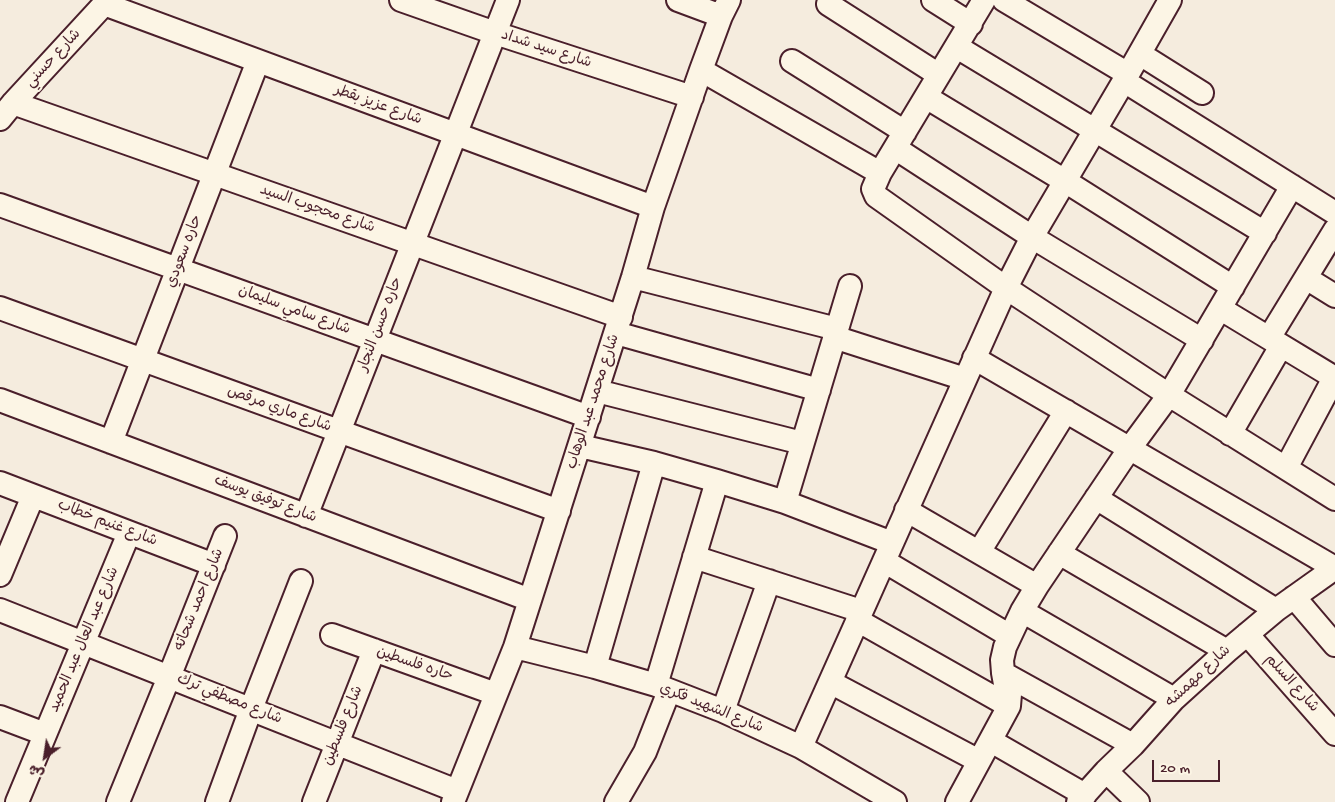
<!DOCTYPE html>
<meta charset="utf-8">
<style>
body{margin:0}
#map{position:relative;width:1335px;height:802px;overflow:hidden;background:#f5ecde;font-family:"Gochi Hand","Playpen Sans Arabic",sans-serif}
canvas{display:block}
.north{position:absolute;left:20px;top:732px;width:50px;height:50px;-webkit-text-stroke:4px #fcf5e5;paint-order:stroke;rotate:211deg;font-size:14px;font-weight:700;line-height:20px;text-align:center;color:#4a1f2b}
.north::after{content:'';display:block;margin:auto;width:18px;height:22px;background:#4a1f2b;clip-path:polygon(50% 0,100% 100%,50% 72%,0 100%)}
.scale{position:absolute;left:1152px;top:760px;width:68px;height:22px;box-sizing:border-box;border:2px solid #4a1f2b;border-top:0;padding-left:6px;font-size:15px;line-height:18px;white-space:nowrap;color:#4a1f2b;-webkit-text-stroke:4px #fcf5e5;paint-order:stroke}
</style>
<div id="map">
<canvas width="1335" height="802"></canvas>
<div class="north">ش</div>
<div class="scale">20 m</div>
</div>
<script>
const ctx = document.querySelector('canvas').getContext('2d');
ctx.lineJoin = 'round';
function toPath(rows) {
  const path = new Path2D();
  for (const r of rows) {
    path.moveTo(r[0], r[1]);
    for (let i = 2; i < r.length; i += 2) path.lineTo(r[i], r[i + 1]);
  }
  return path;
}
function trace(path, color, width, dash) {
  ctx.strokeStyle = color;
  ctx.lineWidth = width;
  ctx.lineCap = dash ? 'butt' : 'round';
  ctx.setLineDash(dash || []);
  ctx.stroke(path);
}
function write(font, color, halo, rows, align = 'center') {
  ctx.font = font + ' "Gochi Hand","Playpen Sans Arabic",sans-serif';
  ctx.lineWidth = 4;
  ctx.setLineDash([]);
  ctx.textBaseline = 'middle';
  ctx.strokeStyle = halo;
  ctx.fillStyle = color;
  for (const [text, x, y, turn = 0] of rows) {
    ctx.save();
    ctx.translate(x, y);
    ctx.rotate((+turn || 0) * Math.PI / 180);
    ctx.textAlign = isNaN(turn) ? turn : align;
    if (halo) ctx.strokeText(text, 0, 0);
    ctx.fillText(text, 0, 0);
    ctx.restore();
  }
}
const minor = toPath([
 [401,0,495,33,692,97],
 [678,0,721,16],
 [933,0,971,24],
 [984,0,880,173,873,189,876,196,1006,288,1169,395,1335,499],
 [1004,0,1128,74],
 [104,4,653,207],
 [828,4,939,75],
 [957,47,1265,233],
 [1140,54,1202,93],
 [792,61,905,132],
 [701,70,880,173],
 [1124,81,1335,213],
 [926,97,1065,181,1233,287],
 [13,103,621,317],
 [0,119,13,103,108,0],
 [895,148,1032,237,1202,340],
 [0,205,589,417],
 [633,277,837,329],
 [1306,278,1335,296],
 [0,308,559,511],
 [1221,309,1335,378],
 [616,333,819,390],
 [834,337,965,379],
 [1269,338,1335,230],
 [974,358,1335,568],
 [597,391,802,443],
 [0,400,530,600],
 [1230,434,1281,346],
 [111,442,258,61],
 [580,446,654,463,717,481,785,502,892,543],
 [1286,468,1334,378],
 [0,483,214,565],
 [1096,498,1276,610],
 [785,502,850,286],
 [906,510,1037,586],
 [306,516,508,0],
 [979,552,1066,411],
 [1059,553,1227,651],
 [694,557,861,611],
 [884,561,1010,636],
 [0,575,33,496],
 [1294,597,1335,645],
 [0,610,457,791],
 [1022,611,1174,699],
 [857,620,1009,706],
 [1247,634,1335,734],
 [332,635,496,694],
 [515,647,595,667,656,685,723,711,801,747,895,802],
 [595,667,654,463],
 [1003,673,1133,745],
 [830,682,979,761],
 [656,685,717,481],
 [723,711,769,581],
 [0,717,45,734],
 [991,741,1085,795],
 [801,747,1006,288,1032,237,1128,74,1170,0],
 [1106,771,1138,802],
 [17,802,129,533],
 [118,802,169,677,225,536],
 [217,802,251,709,301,581],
 [314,802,374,650],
 [453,802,515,647,633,277,653,207,701,70,721,16,729,0],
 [616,802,645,752,669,691],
 [957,802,1009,706,1010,694,1005,684,1003,673,1002,660,1005,647,1022,611,1037,586,1130,448,1169,395,1292,186],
 [1078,802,1106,771,1133,745,1174,699,1227,651,1276,610,1335,568]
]);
const streetNames = [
 ["شارع سيد شداد",546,50,18],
 ["شارع حسني",54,59,-47],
 ["شارع عزيز بقطر",378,106,20],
 ["شارع محجوب السيد",317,210,19],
 ["حاره سعودي",185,252,-69],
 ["شارع سامي سليمان",294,311,20],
 ["حاره حسن النجار",381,325,-69],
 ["شارع محمد عبد الوهاب",594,402,-72],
 ["شارع ماري مرقص",279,410,20],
 ["شارع توفيق يوسف",265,500,21],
 ["شارع غنيم خطاب",107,524,21],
 ["شارع احمد شحاته",200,600,-68],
 ["شارع عبد العال عبد الحميد",85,640,-67],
 ["حاره فلسطين",414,665,19],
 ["شارع مهمشه",1199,677,-43],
 ["شارع السلم",1291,684,48],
 ["شارع مصطفي ترك",229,700,22],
 ["شارع الشهيد فكري",711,709,22],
 ["شارع فلسطين",344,726,-68]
];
trace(minor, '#4a1f2b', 26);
trace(minor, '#fcf5e5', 22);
write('15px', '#4a1f2b', '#fcf5e5', streetNames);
</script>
